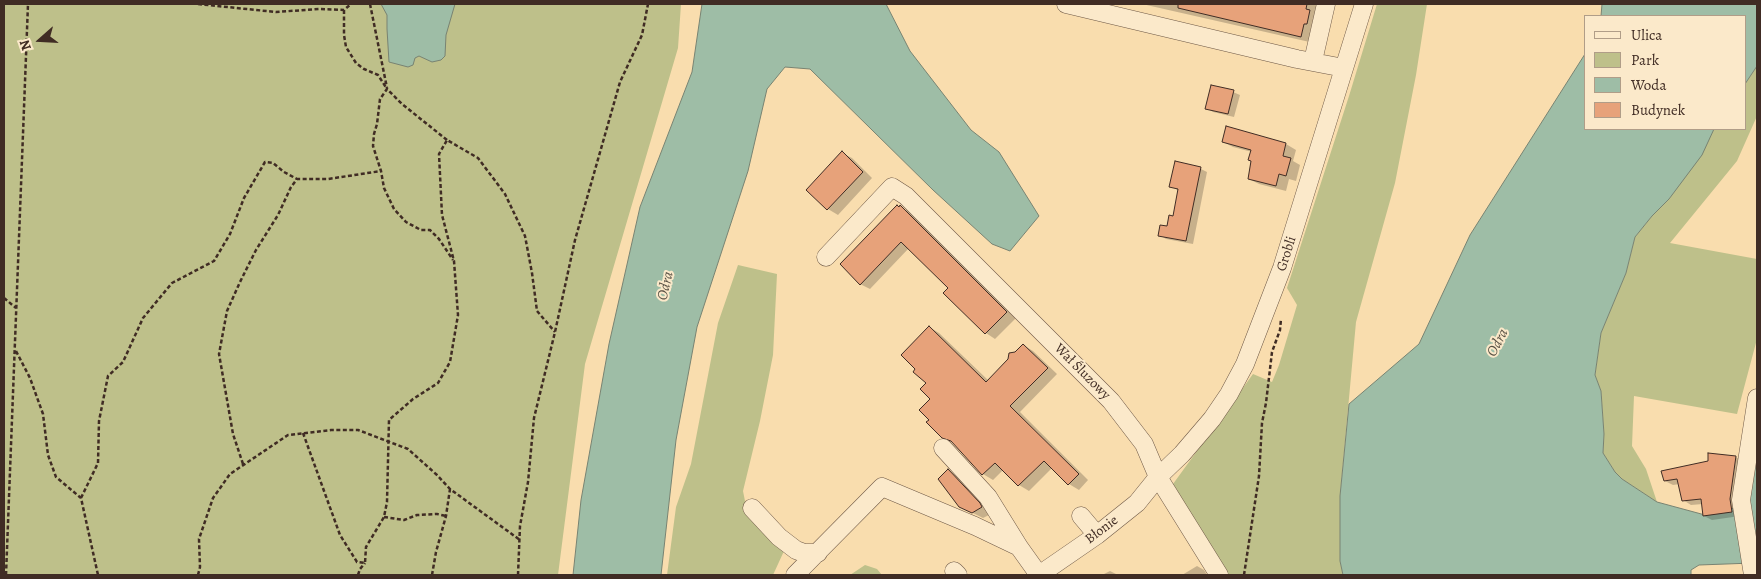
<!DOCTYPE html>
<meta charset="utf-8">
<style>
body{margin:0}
#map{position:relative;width:1761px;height:579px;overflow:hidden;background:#f9ddae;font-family:Alegreya,serif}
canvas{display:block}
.frame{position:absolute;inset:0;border:5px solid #402c24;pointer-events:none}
.legend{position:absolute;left:1584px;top:15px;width:162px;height:115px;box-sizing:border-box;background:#fbe9ca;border:1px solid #b09d88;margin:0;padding:6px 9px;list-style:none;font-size:15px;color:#402c24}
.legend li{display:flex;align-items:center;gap:10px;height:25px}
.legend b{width:25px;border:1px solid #b09d88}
.north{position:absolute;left:15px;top:15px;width:50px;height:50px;-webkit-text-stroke:4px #fbe9ca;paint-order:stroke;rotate:251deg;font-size:14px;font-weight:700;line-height:20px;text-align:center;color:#402c24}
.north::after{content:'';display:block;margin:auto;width:18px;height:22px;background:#402c24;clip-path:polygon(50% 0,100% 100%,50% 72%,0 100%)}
</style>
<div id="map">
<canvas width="1761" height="579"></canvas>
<div class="frame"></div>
<ul class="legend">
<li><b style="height:6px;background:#fbe9ca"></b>Ulica</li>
<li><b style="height:14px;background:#bec08a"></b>Park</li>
<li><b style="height:14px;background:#9ebda6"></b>Woda</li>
<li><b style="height:14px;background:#e7a27a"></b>Budynek</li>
</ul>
<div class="north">N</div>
</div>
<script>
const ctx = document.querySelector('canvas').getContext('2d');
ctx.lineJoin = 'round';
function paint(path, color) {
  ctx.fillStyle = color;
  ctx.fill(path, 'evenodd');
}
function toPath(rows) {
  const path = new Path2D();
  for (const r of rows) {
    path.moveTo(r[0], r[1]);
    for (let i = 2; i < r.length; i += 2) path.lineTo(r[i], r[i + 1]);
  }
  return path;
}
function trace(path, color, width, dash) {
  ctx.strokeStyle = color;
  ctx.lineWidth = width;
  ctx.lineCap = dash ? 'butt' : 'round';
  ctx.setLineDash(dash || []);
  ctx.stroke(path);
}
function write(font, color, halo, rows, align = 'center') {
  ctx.font = font + ' Alegreya,serif';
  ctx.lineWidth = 4;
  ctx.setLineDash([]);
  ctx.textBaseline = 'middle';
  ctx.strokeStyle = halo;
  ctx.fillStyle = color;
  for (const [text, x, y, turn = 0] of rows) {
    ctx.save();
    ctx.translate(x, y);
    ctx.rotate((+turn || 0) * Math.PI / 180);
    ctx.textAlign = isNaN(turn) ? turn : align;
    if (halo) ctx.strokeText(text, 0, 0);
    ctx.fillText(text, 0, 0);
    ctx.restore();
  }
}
const green = toPath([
 [4,4,681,4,678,48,585,364,558,575,4,575],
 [1377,4,1427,4,1416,75,1395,183,1356,322,1340,496,1340,561,1343,575,1228,575,1173,484,1253,374,1272,382,1279,365,1297,305,1287,288,1349,96],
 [1757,66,1757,116,1737,161,1670,243,1757,259,1757,339,1737,414,1634,396,1632,446,1646,469,1657,502,1622,479,1615,472,1603,453,1604,434,1601,391,1595,375,1601,333,1626,273,1635,237,1652,216,1669,199,1714,129,1745,129,1745,84],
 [738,265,777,274,773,355,760,421,743,491,748,516,784,551,773,575,667,575,676,507,691,464,718,323],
 [865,565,877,569,882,575,850,575]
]);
const water = toPath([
 [381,4,455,4,446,35,445,56,441,60,432,62,419,56,415,58,413,65,408,67,389,62,387,29,387,15,381,4],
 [702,4,886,4,910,51,971,130,999,152,1039,216,1010,251,992,244,933,190,810,69,785,67,767,89,748,171,697,327,676,440,661,575,573,575,581,500,609,344,640,207,692,72,702,4],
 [1602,4,1757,4,1757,66,1745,84,1745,16,1601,16,1602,4],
 [1585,54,1585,129,1714,129,1702,155,1669,199,1652,216,1635,237,1626,273,1601,333,1595,375,1601,391,1604,434,1603,453,1615,472,1622,479,1657,502,1705,515,1746,505,1757,448,1757,569,1753,563,1699,565,1691,570,1691,575,1343,575,1340,561,1340,496,1349,404,1419,344,1470,235,1585,54]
]);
const shadow = toPath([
 [1142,4,1322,4,1314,43],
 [1233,92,1240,95,1234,117,1213,112,1207,108],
 [1227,128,1286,144,1296,150,1293,161,1300,165,1296,181,1289,179,1286,191,1259,184,1249,179,1252,161,1252,152,1233,147,1223,142],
 [842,153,852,158,872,178,838,215,828,209],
 [1201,169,1207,172,1193,244,1166,239,1160,235,1168,227,1174,217,1179,191,1171,186],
 [900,207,910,212,1016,318,995,339,986,333,945,293,950,288,909,248,870,289,860,284],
 [929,327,939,333,989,381,1023,345,1033,351,1057,374,1020,412,1088,480,1079,490,1069,484,1052,468,1029,491,1019,485,1003,470,993,480,983,474,953,443,943,437,931,420,932,399,927,383],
 [1709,455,1736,457,1744,462,1740,516,1712,520,1704,516,1703,504,1691,505,1683,500,1680,484,1673,485,1665,481,1709,462],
 [948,471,958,477,991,514,983,518,971,512],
 [1197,566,1204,570,1207,575,1182,575],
 [1110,571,1118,575,1102,575]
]);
const building = toPath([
 [1178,4,1307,4,1306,9,1310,10,1307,24,1304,24,1301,37,1178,8,1178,4],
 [1211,85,1234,90,1228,114,1205,109,1211,85],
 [1226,126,1286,143,1283,156,1291,158,1286,176,1279,174,1276,186,1248,179,1251,161,1248,160,1251,150,1222,142,1226,126],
 [842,151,863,172,827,210,806,190,842,151],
 [1175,161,1201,167,1186,241,1158,236,1160,225,1167,226,1169,215,1173,216,1178,189,1169,187,1175,161],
 [897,205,899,207,900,205,1007,312,985,334,943,293,948,288,901,242,860,285,840,264,897,205],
 [929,326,986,382,1008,359,1009,353,1015,352,1023,344,1048,368,1010,406,1079,474,1068,485,1044,461,1018,486,995,463,982,475,951,441,942,438,926,422,929,420,919,410,930,399,920,389,926,383,913,372,915,369,901,355,929,326],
 [1708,453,1736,456,1730,499,1732,512,1703,516,1701,499,1682,501,1677,479,1664,481,1661,471,1708,461,1708,453],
 [948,469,980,503,982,507,972,513,959,507,938,479,948,469]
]);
const path = toPath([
 [198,4,276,12,319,9,344,10,351,4],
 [370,4,387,88],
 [344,10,344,35,346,47,356,63,364,69,378,75,387,89],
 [447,140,402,104,387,89,380,99,377,124,374,134,373,146,381,171,384,188,394,209,406,222,421,230,430,230,439,239,453,260],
 [4,298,16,308],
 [16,351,30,378,43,414,48,455,56,477,81,498,98,575],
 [303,433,340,535,357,562,365,563,366,547,384,517,387,502,389,420,413,399,438,383,450,362,458,315,454,261,442,215,439,154,447,140,478,158,505,194,525,236,532,273,537,311,555,332],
 [243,464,233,434,219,354,227,311,240,282,256,250,278,215,291,187,297,179,328,179,381,171],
 [81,498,98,463,99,421,108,376,123,362,143,318,172,283,214,261,230,234,244,198,265,162,273,163,284,172,297,179],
 [384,517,404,520,417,515,437,514,446,516],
 [6,575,28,4],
 [198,575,200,567,199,539,213,498,230,474,288,435,331,430,358,430,408,449,437,475,450,489,520,540],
 [358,575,360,569,365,563],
 [432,575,436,552,446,516,450,489],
 [518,575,520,526,528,482,534,418,555,332,575,240,620,82,642,35,648,4],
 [1244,575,1259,476,1262,423,1266,403,1272,352,1280,330,1281,319]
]);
const minor = toPath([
 [1066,4,1297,59,1344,68],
 [1313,61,1326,4],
 [826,257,892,187,906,196,1111,401,1144,444,1158,477,1219,575],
 [943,448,988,497,1019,547],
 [752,508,779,537,796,550,804,553,818,553],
 [1081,516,1097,535],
 [954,571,958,575],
 [795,575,882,487,975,526,1019,547,1039,575],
 [1039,575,1097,535,1137,503,1158,477,1182,454,1212,419,1229,394,1245,364,1282,268,1364,4],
 [1753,575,1741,500,1757,398]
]);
const streetNames = [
 ["Grobli",1287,254,-72],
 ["Wał Śluzowy",1082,372,45],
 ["Błonie",1102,530,-37]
];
const waterNames = [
 ["Odra",666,286,-77],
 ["Odra",1498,343,-62]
];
paint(green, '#bec08a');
paint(water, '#9ebda6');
trace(water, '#788372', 1);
paint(shadow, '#0003');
paint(building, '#e7a27a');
trace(building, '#402c24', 1);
trace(minor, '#6e5846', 19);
trace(path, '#402c24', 2.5, [4, 2.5]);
trace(minor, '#fbe9ca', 18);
write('14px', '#402c24', '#fbe9ca', streetNames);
write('italic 15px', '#585044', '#fbe9ca', waterNames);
</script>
